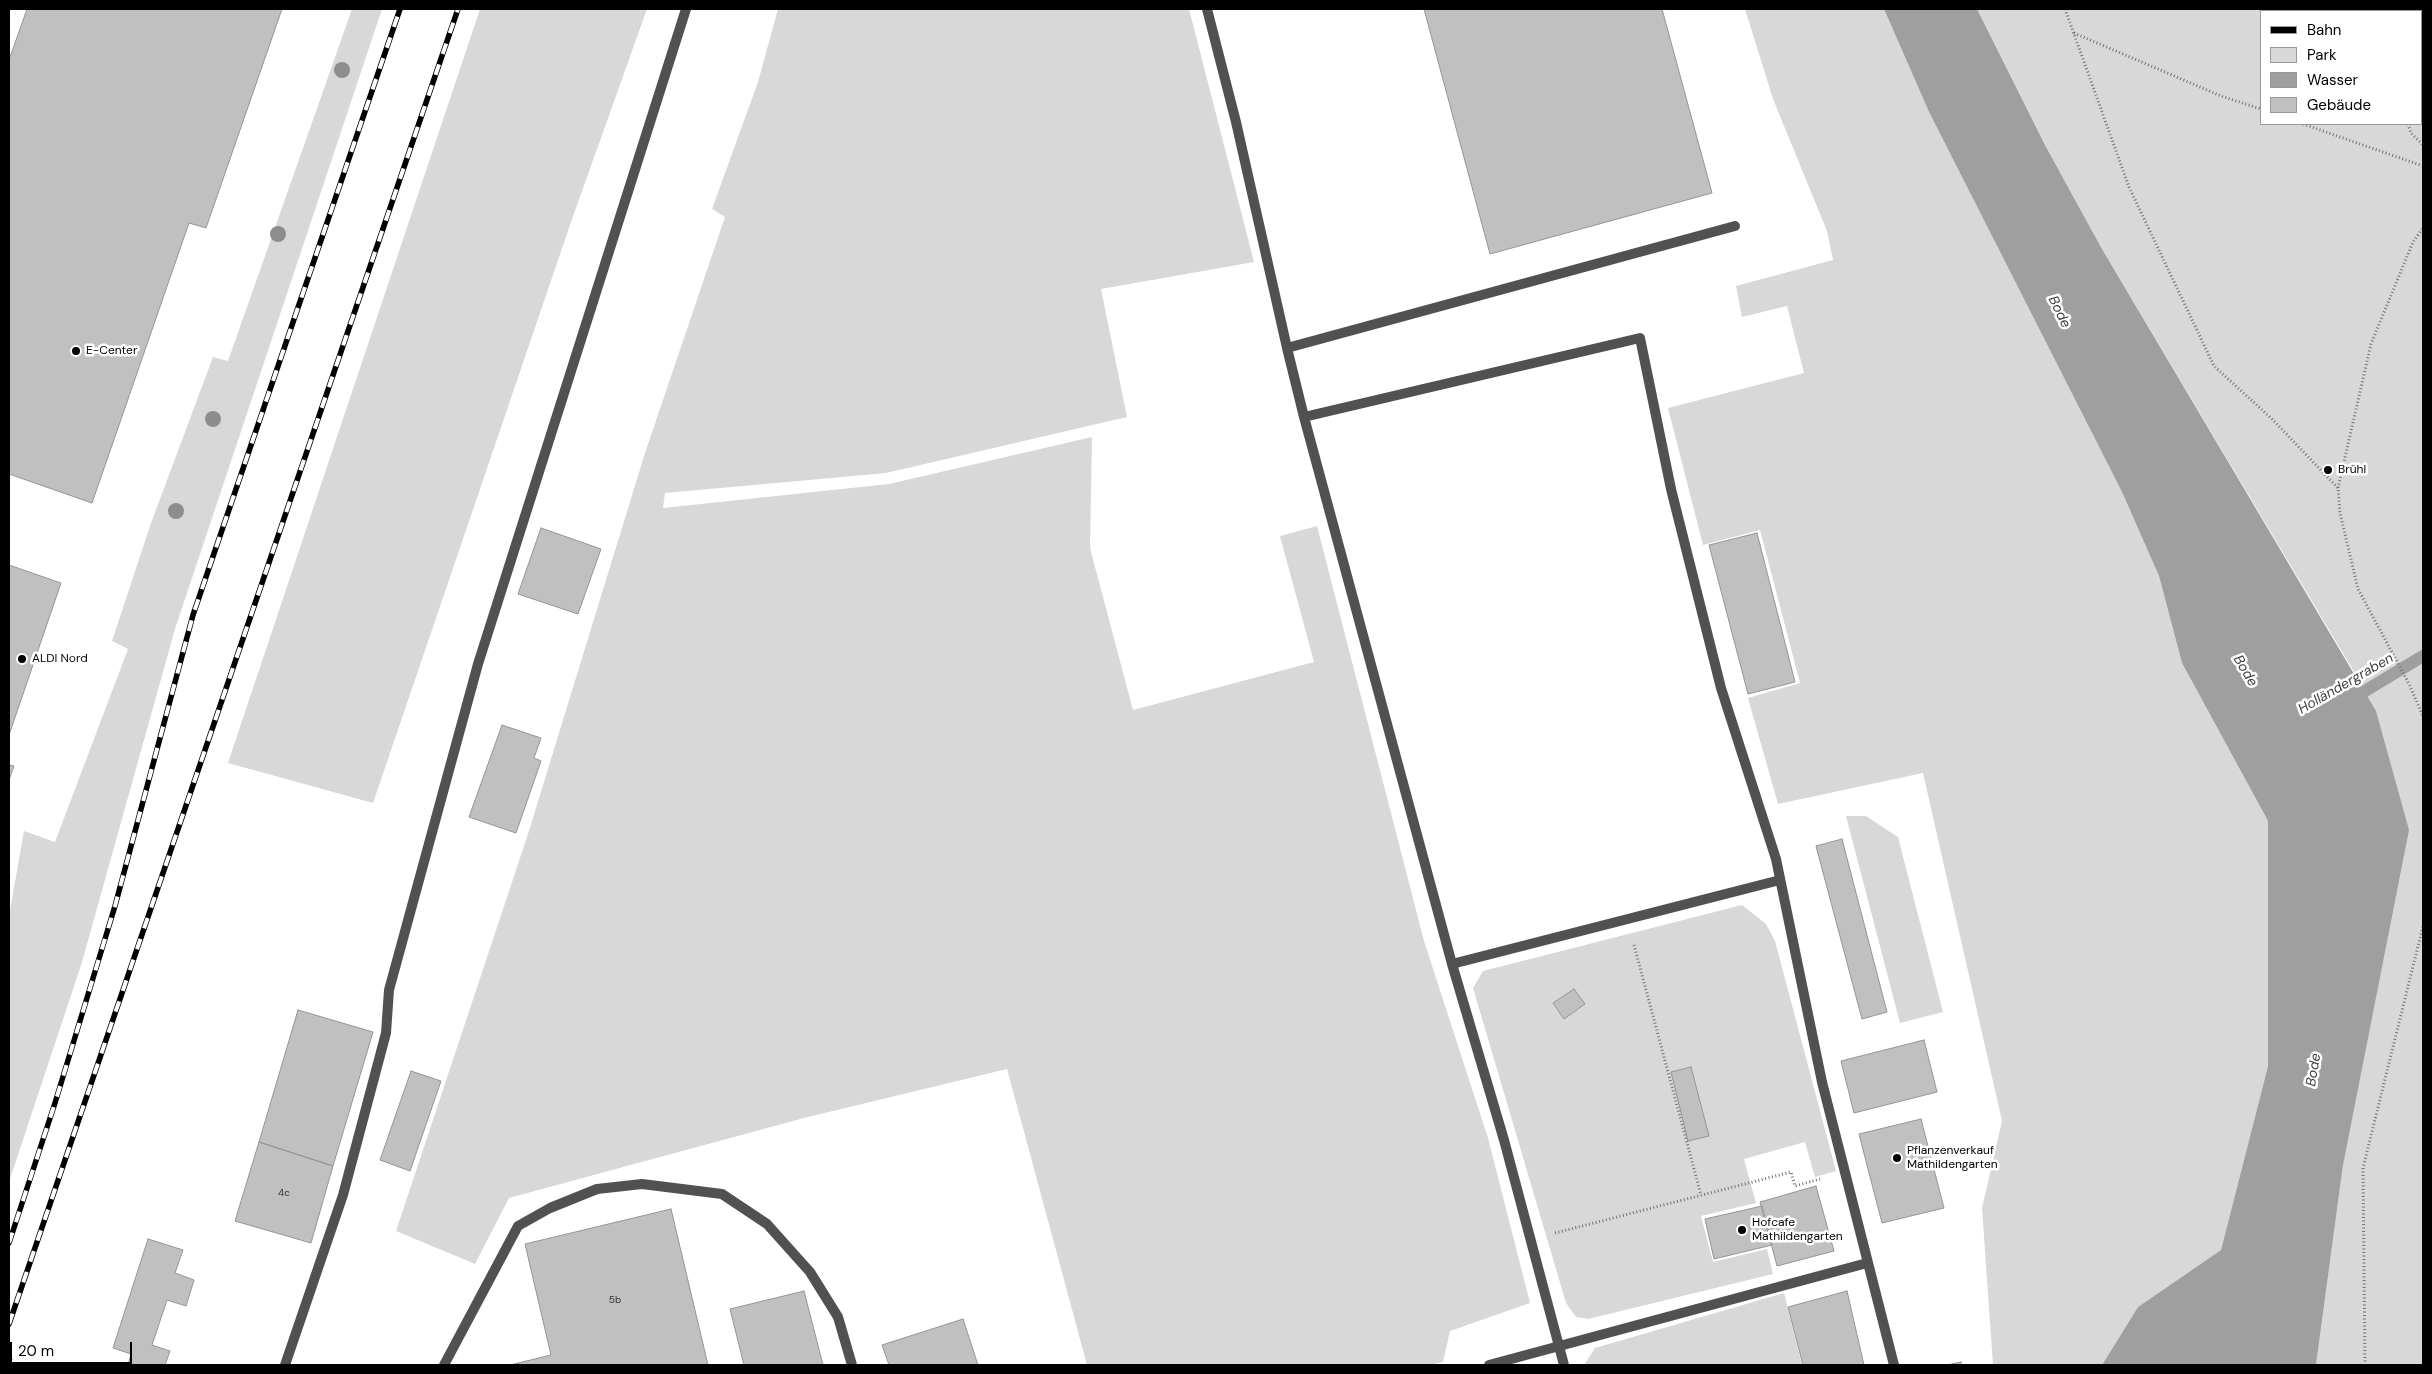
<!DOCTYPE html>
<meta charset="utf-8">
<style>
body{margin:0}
#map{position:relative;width:2432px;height:1374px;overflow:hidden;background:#fff;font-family:"DM Sans",sans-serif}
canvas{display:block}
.frame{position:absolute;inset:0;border:10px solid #000;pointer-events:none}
.legend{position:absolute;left:2260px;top:10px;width:162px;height:115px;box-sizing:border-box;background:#fff;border:1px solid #999;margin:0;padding:6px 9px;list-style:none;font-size:15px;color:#000}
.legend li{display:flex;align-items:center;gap:10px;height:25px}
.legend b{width:25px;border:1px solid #999}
.scale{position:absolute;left:10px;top:1342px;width:122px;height:22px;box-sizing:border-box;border:2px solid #000;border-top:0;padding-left:6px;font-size:15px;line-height:18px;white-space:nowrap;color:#000;-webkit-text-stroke:4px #fff;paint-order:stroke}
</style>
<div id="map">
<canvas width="2432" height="1374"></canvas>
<div class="frame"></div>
<ul class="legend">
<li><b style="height:6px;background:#000"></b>Bahn</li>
<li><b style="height:14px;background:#d8d8d8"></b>Park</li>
<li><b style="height:14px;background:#9f9f9f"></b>Wasser</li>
<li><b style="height:14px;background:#c0c0c0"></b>Gebäude</li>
</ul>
<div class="scale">20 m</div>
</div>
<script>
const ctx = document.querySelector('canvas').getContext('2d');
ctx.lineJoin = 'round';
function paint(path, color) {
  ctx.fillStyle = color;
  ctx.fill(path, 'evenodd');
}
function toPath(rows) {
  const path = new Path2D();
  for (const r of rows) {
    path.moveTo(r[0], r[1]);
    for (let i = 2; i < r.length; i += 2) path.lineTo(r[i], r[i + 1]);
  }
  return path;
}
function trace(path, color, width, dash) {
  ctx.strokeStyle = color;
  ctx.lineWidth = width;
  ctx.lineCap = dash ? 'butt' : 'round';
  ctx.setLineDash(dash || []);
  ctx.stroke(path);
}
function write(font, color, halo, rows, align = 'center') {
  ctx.font = font + ' "DM Sans",sans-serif';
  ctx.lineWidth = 5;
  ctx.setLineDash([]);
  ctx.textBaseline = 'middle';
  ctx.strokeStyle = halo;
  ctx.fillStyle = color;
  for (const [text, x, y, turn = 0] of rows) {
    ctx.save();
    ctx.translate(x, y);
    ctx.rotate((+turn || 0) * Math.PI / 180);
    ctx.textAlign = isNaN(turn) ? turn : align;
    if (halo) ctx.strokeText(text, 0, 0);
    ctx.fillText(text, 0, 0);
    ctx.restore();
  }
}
const green = toPath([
 [352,9,382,9,175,629,82,962,9,1182,9,916,24,831,55,842,128,649,112,641,151,523,213,357,228,361],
 [480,9,647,9,571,222,373,803,228,763],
 [778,9,1189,9,1254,262,1101,289,1127,417,886,473,665,493,663,508,889,484,1092,437,1090,548,1133,710,1314,662,1280,536,1317,526,1424,941,1488,1138,1530,1303,1450,1331,1443,1362,1429,1365,1087,1365,1007,1069,804,1118,509,1198,475,1264,396,1231,528,834,645,453,725,217,712,209,758,82],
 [1745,9,1884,9,1929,112,2122,492,2159,576,2182,663,2268,821,2268,1066,2221,1250,2138,1307,2102,1365,1993,1365,1982,1208,2002,1121,1923,773,1778,804,1748,698,1800,683,1760,530,1703,545,1668,408,1804,373,1787,306,1742,317,1736,286,1833,260,1827,231,1773,99],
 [1977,9,2423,9,2423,1365,2316,1365,2343,1165,2366,692,2102,249,2045,145],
 [2261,11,2421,11,2421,124,2261,124],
 [1846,816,1866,816,1898,837,1943,1012,1900,1023],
 [1742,905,1766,924,1775,941,1836,1171,1815,1177,1805,1142,1744,1159,1756,1203,1701,1216,1713,1262,1767,1249,1773,1274,1588,1319,1576,1317,1566,1303,1473,988,1483,971],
 [1784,1293,1802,1365,1584,1365,1595,1348]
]);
const water = toPath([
 [1884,9,1977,9,2045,145,2102,249,2376,711,2409,830,2343,1165,2316,1365,2102,1365,2138,1307,2221,1250,2268,1066,2268,821,2182,663,2159,576,2122,492,1929,112]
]);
const stream = toPath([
 [2350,700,2423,656]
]);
const building = toPath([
 [27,9,282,9,206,228,189,223,92,503,9,474,9,60,27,9],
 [1424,9,1662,9,1712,193,1490,254,1424,9],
 [541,528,601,549,578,614,518,594,541,528],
 [1757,533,1795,682,1748,694,1709,545,1757,533],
 [9,565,61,583,9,735,9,565],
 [502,725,541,738,534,758,541,761,516,833,469,817,502,725],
 [9,765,14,766,9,780,9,765],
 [1842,839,1887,1012,1862,1019,1816,846,1842,839],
 [1574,989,1585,1004,1564,1019,1553,1003,1574,989],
 [298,1010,373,1032,333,1166,259,1142,298,1010],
 [1924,1040,1937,1092,1854,1113,1841,1061,1924,1040],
 [1691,1067,1709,1136,1688,1141,1671,1072,1691,1067],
 [411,1071,441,1081,410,1171,380,1160,411,1071],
 [1921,1119,1944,1208,1882,1223,1859,1134,1921,1119],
 [259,1142,333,1166,311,1243,235,1221,259,1142],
 [1816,1186,1834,1251,1777,1266,1760,1202,1816,1186],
 [1762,1206,1772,1245,1714,1259,1705,1219,1762,1206],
 [671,1209,708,1365,510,1365,551,1355,525,1244,671,1209],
 [148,1239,183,1250,175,1273,194,1280,186,1306,167,1300,152,1345,170,1351,165,1365,128,1365,131,1354,113,1348,148,1239],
 [804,1291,823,1365,744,1365,730,1309,804,1291],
 [1847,1291,1864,1365,1803,1365,1788,1307,1847,1291],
 [963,1319,978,1365,889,1365,882,1345,963,1319],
 [1961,1362,1961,1365,1947,1365,1961,1362]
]);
const path = toPath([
 [2065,9,2129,187,2214,366,2272,419,2338,488,2340,513,2358,589,2409,684,2423,716],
 [2374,9,2375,11],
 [2074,33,2221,96,2261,109],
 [2303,124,2423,166],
 [2408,124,2411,133,2423,145],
 [2338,488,2371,344,2413,242,2423,228],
 [1634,945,1701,1195],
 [1555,1233,1791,1172,1795,1186,1820,1179],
 [9,1357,15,1365],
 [2365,1365,2363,1168,2423,926]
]);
const service = toPath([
 [1207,9,1236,122,1287,348],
 [1304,417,1640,338,1671,489,1721,688,1776,859,1822,1082,1894,1365],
 [1452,964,1780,880],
 [285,1365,343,1195,386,1033,389,990,478,664,686,9],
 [444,1365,518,1226,550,1208,597,1189,642,1184,722,1194,767,1224,810,1272,838,1317,852,1365],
 [1489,1365,1867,1263],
 [1564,1365,1504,1140,1452,964,1304,417,1287,348,1735,226]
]);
const rail = toPath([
 [9,1243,55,1103,115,906,193,615,400,9],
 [9,1324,458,9]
]);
const trees = [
 [342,70],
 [278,234],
 [213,419],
 [176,511]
];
const markers = [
 [76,351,5,"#000"],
 [2328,470,5,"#000"],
 [22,659,5,"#000"],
 [1897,1158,5,"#000"],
 [1742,1230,5,"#000"]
];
const numberNames = [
 ["4c",284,1193],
 ["5b",615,1300]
];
const poiNames = [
 ["E-Center",86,351],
 ["Brühl",2338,470],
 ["ALDI Nord",32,659],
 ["Pflanzenverkauf",1907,1151],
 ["Mathildengarten",1907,1165],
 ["Hofcafe",1752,1223],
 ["Mathildengarten",1752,1237]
];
const waterNames = [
 ["Bode",2059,312,64],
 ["Bode",2245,671,59],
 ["Holländergraben",2346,684,-30],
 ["Bode",2314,1070,-81]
];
paint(green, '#d8d8d8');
paint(water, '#9f9f9f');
trace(stream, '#9f9f9f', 12);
paint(building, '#c0c0c0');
trace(building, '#959595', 1);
trace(path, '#737373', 3, [1, 2.5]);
trace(service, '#515151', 10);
trace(rail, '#000', 5.5);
trace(rail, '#fff', 4, [11]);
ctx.fillStyle = '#8d8d8d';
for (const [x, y] of trees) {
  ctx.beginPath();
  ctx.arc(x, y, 8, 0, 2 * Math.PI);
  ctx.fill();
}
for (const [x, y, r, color] of markers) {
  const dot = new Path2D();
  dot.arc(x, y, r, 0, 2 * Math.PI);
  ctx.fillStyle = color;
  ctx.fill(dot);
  trace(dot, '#fff', 2);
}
write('10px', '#303030', null, numberNames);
write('12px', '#000', '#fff', poiNames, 'left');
write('italic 14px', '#404040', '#fff', waterNames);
</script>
